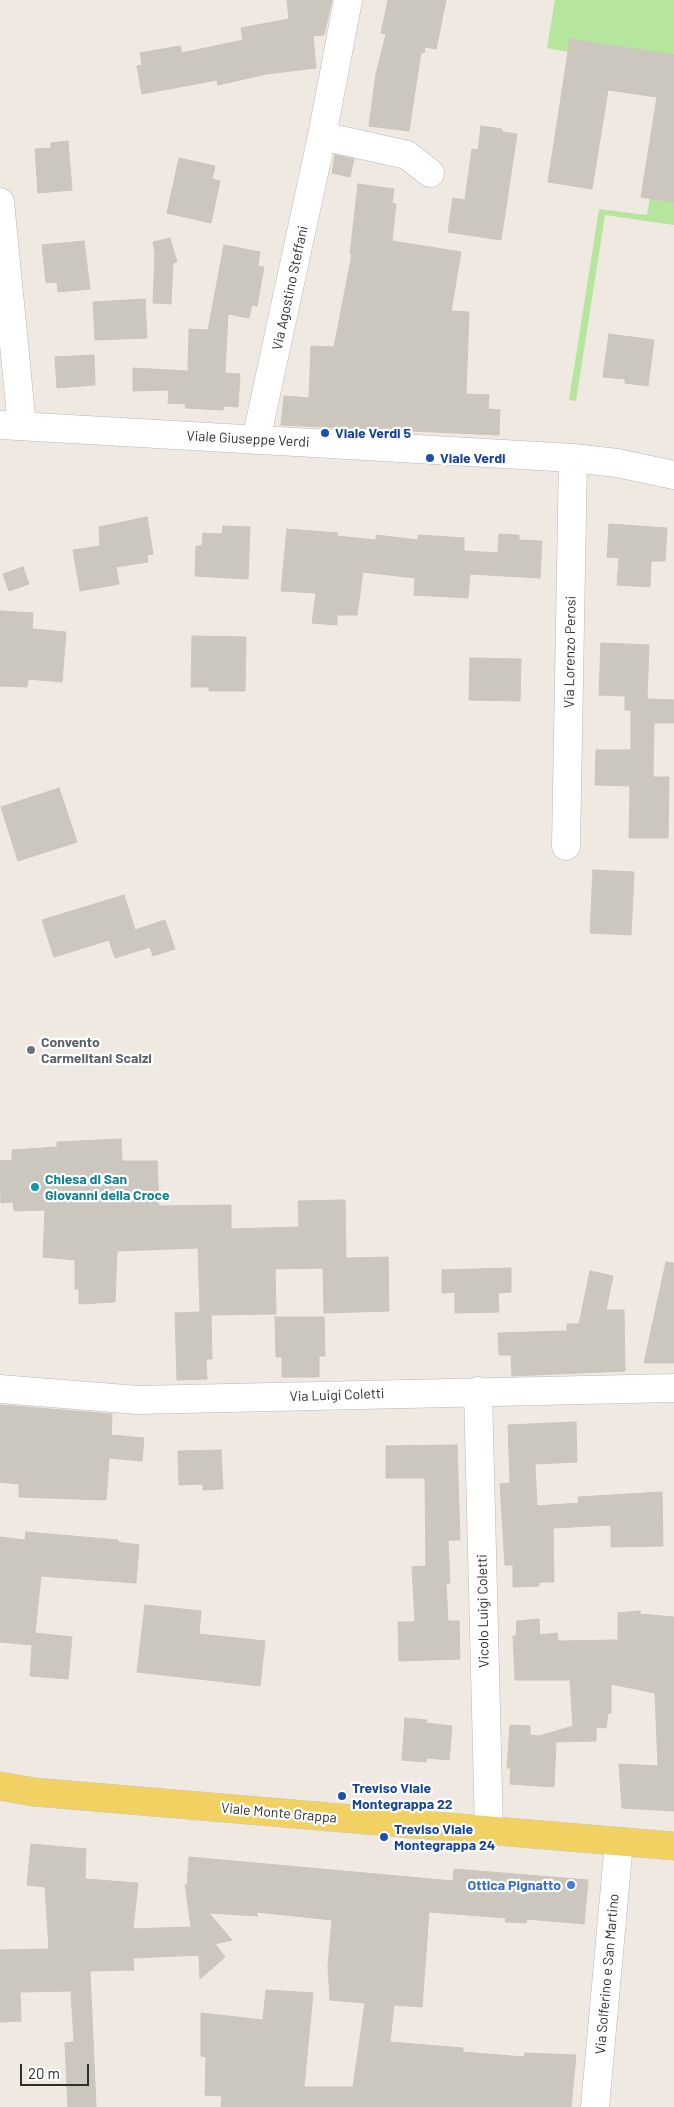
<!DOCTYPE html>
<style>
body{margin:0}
#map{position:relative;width:674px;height:2107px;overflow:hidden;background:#efe9e1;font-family:Barlow,sans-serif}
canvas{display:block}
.scale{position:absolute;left:20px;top:2064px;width:69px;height:22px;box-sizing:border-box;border:2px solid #2e2e2e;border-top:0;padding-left:6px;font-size:15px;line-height:18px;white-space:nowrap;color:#2e2e2e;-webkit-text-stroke:4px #fff;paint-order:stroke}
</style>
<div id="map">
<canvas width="674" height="2107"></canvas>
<div class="scale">20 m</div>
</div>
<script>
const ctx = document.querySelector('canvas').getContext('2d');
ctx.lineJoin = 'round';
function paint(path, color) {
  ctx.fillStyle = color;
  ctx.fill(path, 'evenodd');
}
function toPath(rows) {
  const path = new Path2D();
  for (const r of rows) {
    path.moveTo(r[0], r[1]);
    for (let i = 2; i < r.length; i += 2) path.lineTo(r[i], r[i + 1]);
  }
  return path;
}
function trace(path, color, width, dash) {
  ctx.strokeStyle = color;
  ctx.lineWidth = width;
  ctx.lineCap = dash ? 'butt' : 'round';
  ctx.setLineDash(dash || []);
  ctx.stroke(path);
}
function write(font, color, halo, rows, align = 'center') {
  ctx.font = font + ' Barlow,sans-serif';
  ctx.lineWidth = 4.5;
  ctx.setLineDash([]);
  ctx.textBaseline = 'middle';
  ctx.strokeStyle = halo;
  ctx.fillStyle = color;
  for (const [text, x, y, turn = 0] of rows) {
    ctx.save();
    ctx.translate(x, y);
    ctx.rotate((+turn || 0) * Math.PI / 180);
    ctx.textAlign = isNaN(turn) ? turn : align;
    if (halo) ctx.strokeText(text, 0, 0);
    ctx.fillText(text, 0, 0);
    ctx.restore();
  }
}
const green = toPath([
 [555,0,674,0,674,55,571,39,569,52,547,48],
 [650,198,674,202,674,225,605,215,576,401,569,400,599,209,647,215]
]);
const building = toPath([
 [287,0,332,0,324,35,313,36,316,68,267,74,218,85,217,80,142,94,137,66,142,65,140,53,180,46,182,53,243,40,241,28,289,19,287,0],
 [388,0,446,0,436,49,425,47,424,53,421,52,409,131,369,126,376,74,386,34,381,33,388,0],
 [570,39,674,55,674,202,641,197,657,97,608,90,592,189,548,182,570,39],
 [481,126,502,129,502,132,517,134,501,240,448,232,453,198,465,200,472,149,478,150,481,126],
 [68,141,72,190,38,193,35,149,51,148,51,143,68,141],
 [335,155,354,159,350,177,332,173,335,155],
 [179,158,215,166,212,179,220,181,211,223,167,213,179,158],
 [358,184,394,189,392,203,396,204,392,241,461,252,451,311,469,312,466,394,489,395,488,409,500,410,499,435,281,425,284,396,309,398,311,346,334,347,352,254,350,254,358,184],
 [170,238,177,262,173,263,171,304,153,303,155,253,153,242,170,238],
 [84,241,90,289,58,292,57,282,46,283,42,245,84,241],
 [224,245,260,252,258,266,264,267,257,306,252,305,249,318,228,314,225,373,240,374,238,407,223,406,223,410,185,408,186,404,168,403,169,390,133,391,133,368,188,371,189,329,208,330,224,245],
 [145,299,147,338,95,340,93,302,145,299],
 [609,334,654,340,648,386,625,383,625,379,603,377,609,334],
 [94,355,95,385,57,388,55,357,94,355],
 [147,517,153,554,147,555,148,562,116,567,119,584,80,591,73,550,100,546,99,527,147,517],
 [609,524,667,528,665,561,651,561,650,587,617,585,619,558,607,557,609,524],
 [223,526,250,527,248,579,195,576,196,546,202,546,203,533,222,534,223,526],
 [287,529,338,533,337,536,376,540,376,535,418,540,418,535,464,538,464,551,498,553,499,534,519,535,519,540,542,541,540,578,470,574,468,598,414,595,415,578,363,572,357,615,337,615,337,625,312,623,316,593,281,591,287,529],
 [23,567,29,584,9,591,3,574,23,567],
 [0,611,33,613,32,629,66,632,62,682,28,679,27,687,0,686,0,611],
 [192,636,246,637,245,691,209,691,209,687,191,687,192,636],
 [601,643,649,645,647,699,674,700,674,723,654,723,653,777,669,777,668,838,629,838,630,786,595,785,596,750,631,750,631,710,625,710,625,696,599,695,601,643],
 [470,658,521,659,520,701,469,700,470,658],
 [59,788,77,842,18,861,1,807,59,788],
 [593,870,634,872,631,935,590,933,593,870],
 [124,895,135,930,165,920,175,949,153,956,150,947,115,958,109,940,54,957,42,920,124,895],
 [121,1139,122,1161,157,1161,159,1206,231,1205,231,1229,299,1227,298,1201,345,1200,346,1258,388,1257,389,1311,324,1313,323,1268,275,1269,276,1314,211,1315,212,1359,206,1359,207,1379,177,1380,175,1313,200,1312,198,1248,117,1251,115,1302,79,1304,79,1289,75,1289,75,1260,43,1257,45,1210,14,1211,13,1202,1,1203,0,1161,12,1160,12,1150,57,1147,57,1142,121,1139],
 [666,1262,674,1263,674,1363,644,1363,666,1262],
 [511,1268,511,1292,498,1293,499,1312,455,1313,455,1292,442,1293,442,1270,511,1268],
 [590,1271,613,1276,606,1310,624,1310,625,1371,512,1376,511,1355,499,1355,498,1333,567,1331,567,1324,579,1324,590,1271],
 [275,1317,324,1317,325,1356,319,1356,319,1377,282,1377,282,1357,276,1357,275,1317],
 [0,1405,112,1414,111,1435,144,1438,142,1461,109,1458,106,1500,19,1497,19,1484,0,1482,0,1405],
 [576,1422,577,1462,535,1464,537,1506,579,1503,578,1497,662,1492,663,1546,611,1547,611,1525,553,1528,554,1582,539,1582,539,1586,513,1587,513,1565,505,1565,500,1484,510,1483,508,1425,576,1422],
 [457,1445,460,1540,448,1540,450,1583,446,1583,448,1621,459,1621,460,1659,399,1661,398,1622,415,1622,412,1567,426,1566,425,1478,386,1478,386,1446,457,1445],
 [221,1450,223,1489,203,1490,203,1484,179,1485,178,1451,221,1450],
 [26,1532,118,1540,118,1542,139,1545,136,1583,41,1576,35,1633,72,1637,68,1679,30,1676,32,1645,0,1642,0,1537,25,1540,26,1532],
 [145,1605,201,1611,199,1634,265,1641,260,1686,137,1672,145,1605],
 [640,1611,640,1614,674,1617,674,1811,622,1808,619,1764,658,1766,655,1693,611,1684,611,1713,608,1713,606,1728,596,1727,596,1741,556,1742,554,1787,510,1784,511,1768,507,1768,510,1725,530,1726,530,1735,539,1736,573,1726,570,1680,515,1680,513,1636,516,1636,517,1621,539,1619,540,1635,557,1633,558,1641,618,1640,618,1613,640,1611],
 [405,1718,427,1720,426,1723,452,1726,449,1760,427,1758,426,1762,402,1760,405,1718],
 [31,1844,86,1849,85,1879,138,1883,133,1929,191,1927,185,1884,187,1887,189,1857,453,1881,454,1869,588,1880,584,1924,527,1919,526,1923,505,1922,506,1918,429,1912,422,2007,394,2005,390,2042,463,2048,463,2052,524,2057,525,2053,576,2055,571,2107,221,2107,222,2096,205,2095,206,2057,201,2056,201,2013,263,2020,266,1990,313,1993,304,2087,353,2087,365,2003,330,2000,328,1966,332,1920,257,1912,257,1916,209,1913,232,1940,215,1944,225,1957,200,1979,199,1955,133,1958,134,1970,90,1971,96,2107,68,2107,65,2043,74,2042,71,1991,20,1992,21,2021,0,2022,0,1950,49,1949,45,1887,27,1885,31,1844]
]);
const minor = toPath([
 [322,136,407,155,430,173],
 [0,202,22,426],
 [0,425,573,458,617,463,674,475],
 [256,440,322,136,348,0],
 [566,846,573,458],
 [0,1389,138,1400,674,1388],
 [478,1391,489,1831],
 [595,2107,619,1842]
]);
const major = toPath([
 [0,1786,34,1792,674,1846]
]);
const markers = [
 [325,433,5,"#1a4fb4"],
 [430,458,5,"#1a4fb4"],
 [31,1050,5,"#6b7280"],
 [35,1187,5,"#0f9aa8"],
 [342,1796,5,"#1a4fb4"],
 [384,1837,5,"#1a4fb4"],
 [571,1885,5,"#3f7fe0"]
];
const streetNames = [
 ["Via Agostino Steffani",290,288,-78],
 ["Viale Giuseppe Verdi",248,439,3],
 ["Via Lorenzo Perosi",570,652,-89],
 ["Via Luigi Coletti",337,1395,-2],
 ["Vicolo Luigi Coletti",483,1611,-91],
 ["Viale Monte Grappa",279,1813,5],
 ["Via Solferino e San Martino",607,1974,-85]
];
const transitNames = [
 ["Viale Verdi 5",335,433],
 ["Viale Verdi",440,458],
 ["Treviso Viale",352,1788],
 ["Montegrappa 22",352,1804],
 ["Treviso Viale",394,1829],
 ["Montegrappa 24",394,1845]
];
const worshipNames = [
 ["Convento",41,1042],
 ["Carmelitani Scalzi",41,1058]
];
const cultureNames = [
 ["Chiesa di San",45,1179],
 ["Giovanni della Croce",45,1195]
];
const shopNames = [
 ["Ottica Pignatto",561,1885]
];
paint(green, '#b6e59e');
paint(building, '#cbc7bf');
trace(building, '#cbc5ba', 1);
trace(minor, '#b4b7c1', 29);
trace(major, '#c9c9c9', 29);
trace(minor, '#fff', 28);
trace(major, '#f2d163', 28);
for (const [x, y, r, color] of markers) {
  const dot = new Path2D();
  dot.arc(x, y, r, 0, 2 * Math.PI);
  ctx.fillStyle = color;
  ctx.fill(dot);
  trace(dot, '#fff', 2);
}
write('14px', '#2e2e2e', '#fff', streetNames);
write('bold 14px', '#164399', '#fff', transitNames, 'left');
write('bold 14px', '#5b616d', '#fff', worshipNames, 'left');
write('bold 14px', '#0d838f', '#fff', cultureNames, 'left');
write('bold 14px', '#366cbe', '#fff', shopNames, 'right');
</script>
